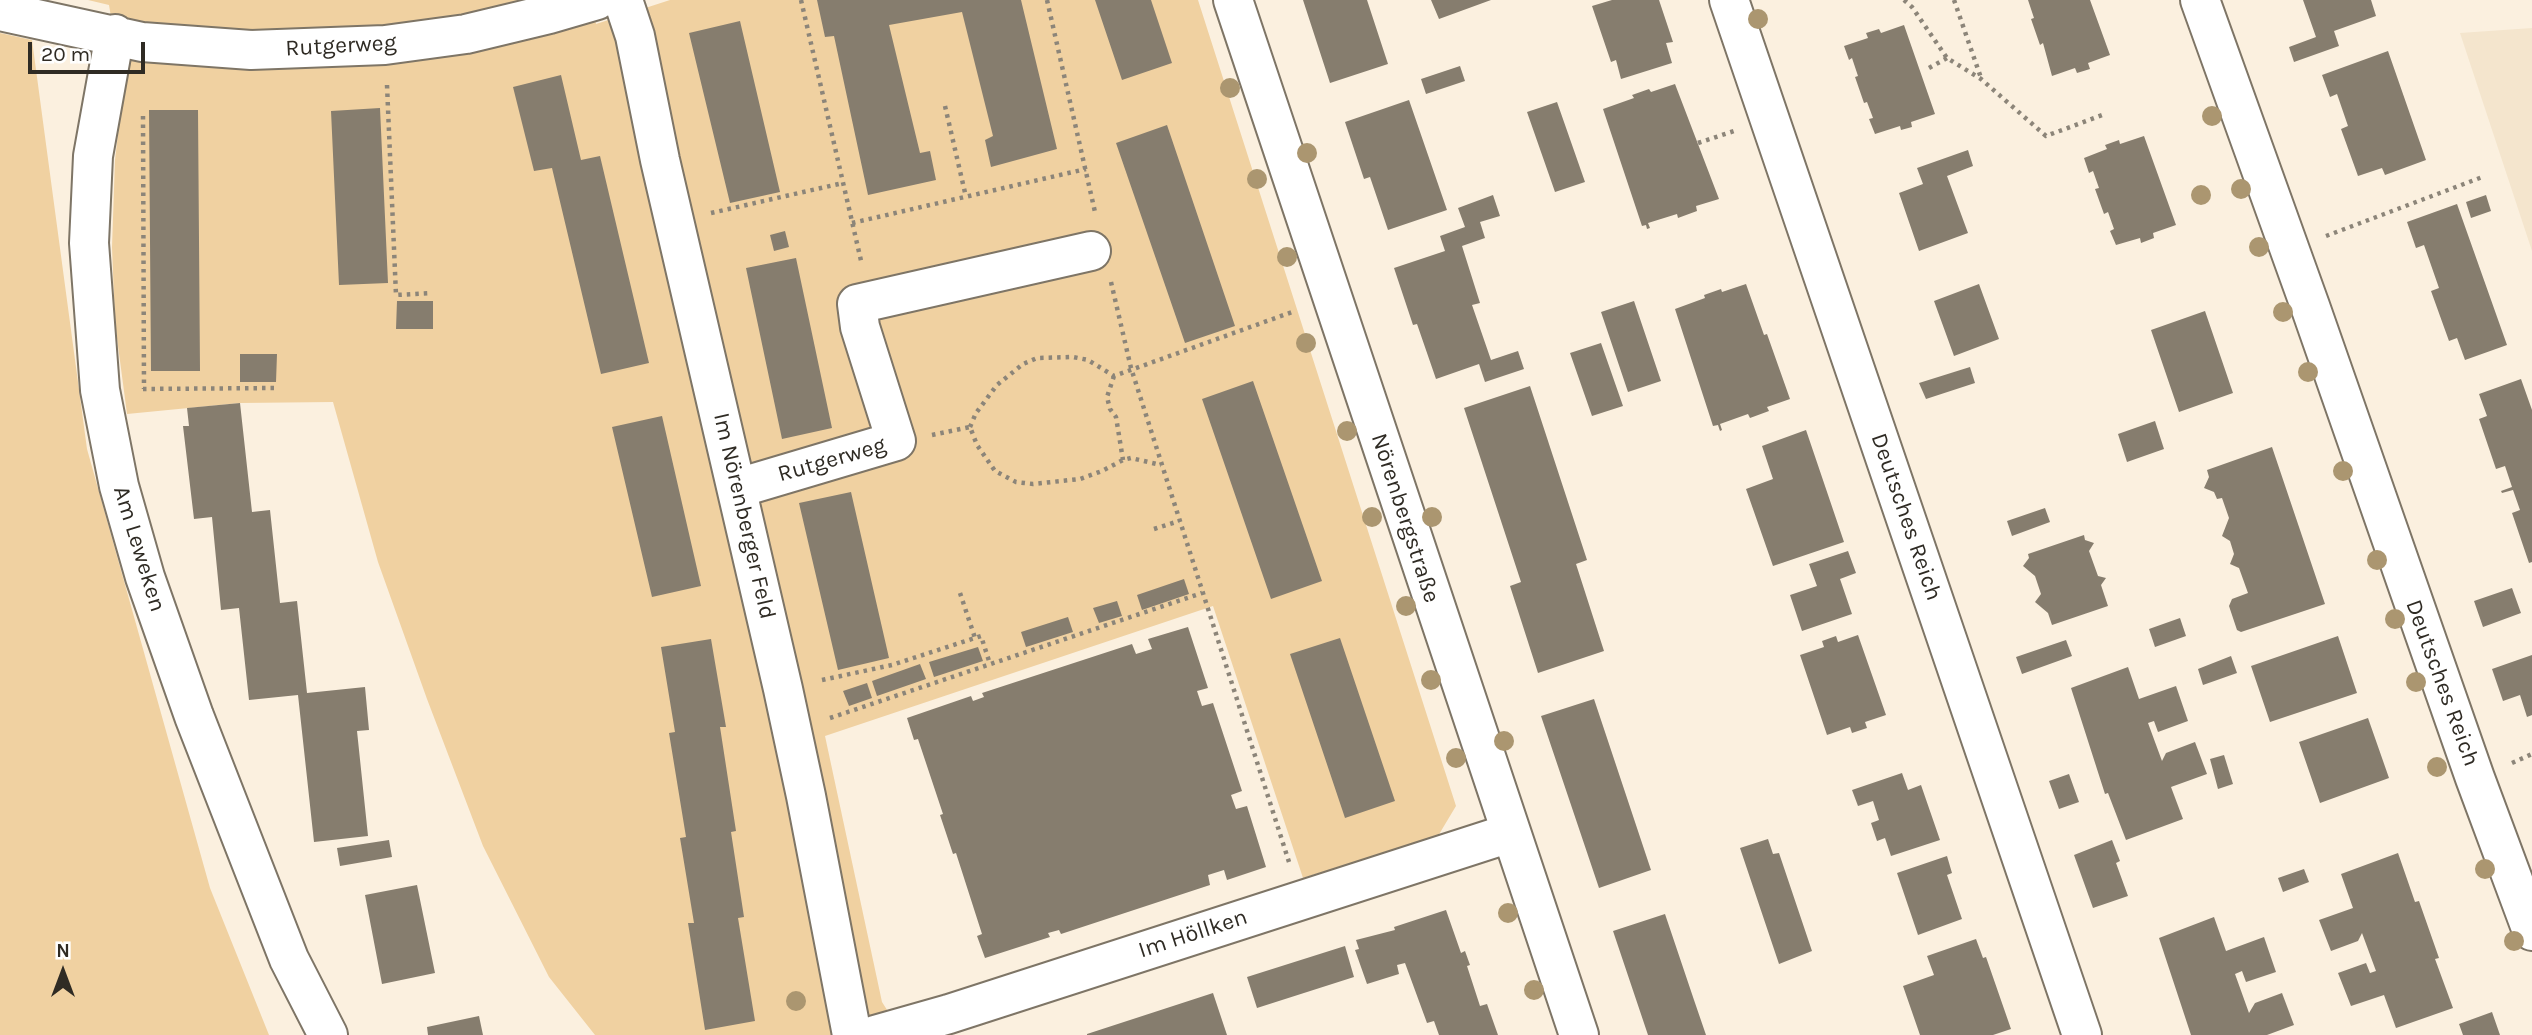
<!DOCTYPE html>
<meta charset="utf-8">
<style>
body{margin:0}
#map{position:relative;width:2532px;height:1035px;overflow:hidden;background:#fbf0df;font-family:Karla,sans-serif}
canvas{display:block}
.north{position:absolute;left:28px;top:937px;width:70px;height:70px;-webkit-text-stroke:5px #fff;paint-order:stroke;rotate:0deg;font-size:19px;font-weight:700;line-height:28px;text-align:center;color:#2f2b24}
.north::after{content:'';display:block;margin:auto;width:24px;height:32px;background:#2f2b24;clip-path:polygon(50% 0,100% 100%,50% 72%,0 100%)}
.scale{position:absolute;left:28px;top:42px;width:117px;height:32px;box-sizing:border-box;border:4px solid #2f2b24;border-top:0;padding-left:9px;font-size:21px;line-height:24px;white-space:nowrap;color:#2f2b24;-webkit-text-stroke:5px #fff;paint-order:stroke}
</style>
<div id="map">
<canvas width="2532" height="1035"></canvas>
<div class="north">N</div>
<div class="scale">20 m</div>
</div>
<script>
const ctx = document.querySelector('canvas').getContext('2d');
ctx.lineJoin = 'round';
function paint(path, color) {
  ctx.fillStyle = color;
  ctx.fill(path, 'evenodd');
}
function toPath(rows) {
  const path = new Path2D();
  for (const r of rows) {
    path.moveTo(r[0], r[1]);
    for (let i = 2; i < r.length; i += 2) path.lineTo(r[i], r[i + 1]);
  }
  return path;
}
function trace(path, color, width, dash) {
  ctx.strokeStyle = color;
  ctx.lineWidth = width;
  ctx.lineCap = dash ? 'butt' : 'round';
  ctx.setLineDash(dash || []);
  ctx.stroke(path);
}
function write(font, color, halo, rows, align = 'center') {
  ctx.font = font + ' Karla,sans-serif';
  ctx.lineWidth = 6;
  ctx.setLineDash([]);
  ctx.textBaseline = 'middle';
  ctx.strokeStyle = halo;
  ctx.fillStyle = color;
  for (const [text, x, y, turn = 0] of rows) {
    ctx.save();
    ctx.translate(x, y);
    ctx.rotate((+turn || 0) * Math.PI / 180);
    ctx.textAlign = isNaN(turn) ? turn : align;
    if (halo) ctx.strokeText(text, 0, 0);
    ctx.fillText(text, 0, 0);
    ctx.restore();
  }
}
const built = toPath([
 [2532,28,2532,251,2460,33]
]);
const green = toPath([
 [88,0,591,0,596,24,670,0,1198,0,1456,806,1438,836,1303,878,1213,606,825,736,882,1002,903,1035,595,1035,549,977,483,846,427,699,378,562,333,402,240,403,127,414,115,323,112,247,115,160,123,90,109,5],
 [0,33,32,40,87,449,210,888,269,1035,0,1035]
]);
const building = toPath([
 [817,0,1021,0,1057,149,991,167,985,140,993,136,962,12,889,25,920,153,930,151,936,180,868,195,834,36,825,37],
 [1095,0,1151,0,1172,63,1122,80],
 [1303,0,1367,0,1388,64,1330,83],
 [1431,0,1491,0,1439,19],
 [1612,0,1659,0,1673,42,1666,43,1672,63,1621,79,1616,60,1611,62,1592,6],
 [2028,0,2090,0,2110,55,2088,63,2090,69,2077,73,2075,68,2052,76,2043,43,2040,45,2031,19,2034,18],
 [2303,0,2371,0,2376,16,2334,31,2339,46,2294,62,2289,47,2316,37],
 [740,21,780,192,730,203,689,33],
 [1904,25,1935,114,1911,122,1912,127,1901,130,1900,126,1875,134,1869,119,1873,118,1867,102,1864,103,1855,77,1858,76,1852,58,1849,60,1844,46,1868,38,1866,33,1879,29,1881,33],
 [2388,51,2426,160,2385,175,2382,168,2358,176,2341,129,2348,126,2337,94,2330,97,2322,75],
 [1460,66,1465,81,1426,94,1421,79],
 [561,75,581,160,600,156,649,363,601,374,552,168,534,171,513,87],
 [1675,84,1719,199,1696,206,1697,211,1678,218,1677,214,1648,223,1650,228,1647,229,1646,225,1642,226,1603,109,1634,98,1632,95,1649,89,1651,92],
 [1409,100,1447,210,1388,230,1370,177,1364,179,1345,122],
 [1557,102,1585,182,1555,192,1527,112],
 [380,108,388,283,339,285,331,111],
 [149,110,198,110,200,371,151,371],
 [1167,125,1235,326,1185,343,1116,143],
 [2144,136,2176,225,2153,233,2154,238,2141,243,2140,238,2116,245,2110,231,2114,229,2108,212,2104,214,2095,189,2099,188,2093,171,2089,173,2084,158,2107,149,2105,145,2119,140,2120,144],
 [1968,150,1973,166,1947,176,1968,233,1919,251,1899,193,1923,184,1917,168],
 [1493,195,1500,216,1480,222,1485,238,1462,246,1480,303,1472,305,1491,360,1518,351,1524,369,1485,382,1479,364,1436,379,1417,324,1413,325,1394,268,1445,251,1440,236,1465,227,1458,208],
 [2486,195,2491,211,2471,218,2466,202],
 [2457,204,2507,345,2465,360,2457,338,2449,341,2431,291,2439,288,2424,245,2416,248,2407,222],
 [785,231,789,247,774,251,770,235],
 [796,258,832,428,782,439,746,268],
 [1746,284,1764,335,1767,334,1790,399,1767,407,1769,411,1750,418,1748,414,1720,424,1722,430,1720,431,1718,425,1713,426,1675,309,1705,298,1704,295,1721,289,1722,292],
 [1979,284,1999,339,1954,356,1934,301],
 [397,301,433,301,433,329,396,329],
 [1634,301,1661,381,1628,392,1601,312],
 [2205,311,2233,393,2179,412,2151,330],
 [1601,343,1623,406,1592,416,1570,353],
 [240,354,277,354,276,382,240,382],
 [1970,367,1975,383,1926,399,1919,383],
 [2521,379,2532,410,2532,562,2529,563,2512,513,2520,510,2513,490,2502,493,2501,491,2512,487,2505,466,2496,469,2479,419,2487,416,2479,394],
 [1253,381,1322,581,1271,599,1202,399],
 [1530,386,1587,560,1576,564,1604,651,1538,673,1510,586,1521,582,1464,408],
 [240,403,252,512,270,510,280,603,297,601,307,693,365,687,369,730,357,731,368,836,314,842,298,695,249,700,239,608,221,610,212,517,194,519,183,426,189,426,187,408],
 [662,416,701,586,652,597,612,427],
 [2155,421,2164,449,2127,462,2118,434],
 [1806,430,1844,542,1773,566,1746,489,1773,479,1762,446],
 [2272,447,2325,604,2241,632,2237,630,2229,606,2232,599,2248,593,2239,568,2230,564,2234,554,2230,541,2222,536,2229,518,2222,498,2217,499,2214,492,2204,488,2209,477,2207,470],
 [851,492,889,658,838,670,799,503],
 [2045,508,2050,522,2012,536,2007,521],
 [2084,535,2085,540,2094,543,2089,551,2098,576,2106,578,2101,585,2108,606,2052,625,2048,613,2035,602,2041,594,2035,576,2023,566,2029,558,2028,554],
 [1848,551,1856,573,1840,579,1852,614,1802,631,1790,595,1817,586,1809,564],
 [1184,579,1189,594,1142,610,1137,595],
 [2512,588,2521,613,2483,627,2474,601],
 [1117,601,1122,616,1099,623,1093,608],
 [1068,617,1073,632,1026,647,1021,632],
 [2180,618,2186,636,2155,647,2149,629],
 [1188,627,1208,688,1197,691,1202,706,1213,703,1242,791,1231,795,1236,809,1247,806,1266,867,1227,880,1224,870,1208,875,1210,885,1061,934,1059,930,1048,933,1050,937,985,958,977,936,982,934,956,853,953,854,940,815,943,814,918,739,914,740,907,718,971,696,973,701,984,697,982,693,1132,644,1136,654,1152,649,1148,639],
 [1858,635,1886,715,1865,722,1867,728,1852,733,1850,727,1827,735,1800,655,1824,647,1822,641,1836,636,1838,642],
 [2338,636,2357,693,2270,722,2251,666],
 [1340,638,1395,801,1345,818,1290,654],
 [711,639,726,727,720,727,736,831,731,832,744,917,738,918,755,1021,705,1030,688,923,694,923,680,838,686,837,669,733,675,732,661,647],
 [2066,640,2072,656,2022,674,2016,657],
 [978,647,983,661,934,677,929,662],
 [2532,655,2532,715,2527,717,2520,695,2503,701,2492,669],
 [2231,656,2237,673,2203,685,2198,669],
 [920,664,926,679,877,696,872,681],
 [2128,667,2139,699,2176,686,2188,721,2158,732,2154,721,2148,723,2162,761,2166,753,2195,742,2207,774,2171,787,2183,819,2126,840,2108,793,2105,794,2071,688],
 [867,683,872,698,849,706,843,691],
 [1594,699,1651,870,1599,888,1541,716],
 [2368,718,2389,778,2320,803,2299,742],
 [2224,755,2233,784,2218,789,2210,759],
 [1902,773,1908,790,1921,785,1940,840,1891,856,1885,838,1877,841,1871,823,1879,820,1873,801,1858,806,1852,790],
 [2069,774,2079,802,2059,809,2049,781],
 [1768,839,1773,854,1779,853,1812,951,1779,964,1740,848],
 [389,840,392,857,340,866,337,848],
 [2112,840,2120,861,2116,863,2128,896,2093,908,2074,855],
 [2398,853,2415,902,2419,901,2439,958,2435,959,2453,1008,2396,1028,2384,995,2351,1006,2338,973,2366,963,2370,973,2376,971,2362,933,2358,941,2331,951,2319,920,2353,908,2341,874],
 [1947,856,1952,873,1947,875,1962,919,1918,935,1897,873],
 [2304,869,2309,882,2283,892,2278,878],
 [417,885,435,973,382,984,365,895],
 [1446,910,1461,953,1465,951,1470,965,1467,966,1480,1006,1487,1004,1498,1035,1439,1035,1434,1021,1427,1023,1405,963,1397,965,1399,974,1367,984,1355,950,1359,949,1356,940,1395,930,1394,927],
 [1665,914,1694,1000,1706,1035,1648,1035,1613,931],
 [2214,917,2226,951,2264,937,2276,972,2246,982,2242,971,2235,974,2249,1013,2255,1003,2282,993,2294,1025,2267,1035,2191,1035,2159,938],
 [1976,939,1983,958,1986,957,2011,1029,1993,1035,1920,1035,1903,986,1934,975,1927,956],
 [1345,946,1354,977,1257,1008,1247,977],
 [1213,993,1227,1035,1087,1035,1087,1034],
 [2492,1012,2500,1035,2463,1035,2459,1024],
 [479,1016,483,1035,428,1035,427,1027]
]);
const path = toPath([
 [801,0,862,265],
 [1047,0,1095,212],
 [1904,0,1912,7,1947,58,1981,79,2046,136,2105,114],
 [1954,0,1981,78],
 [1929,68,1947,58],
 [387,85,396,295,431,293],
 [945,106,966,197],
 [143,116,144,389],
 [1698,143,1734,131],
 [711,213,843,183],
 [852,223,1086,169],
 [2326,236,2485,176],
 [1111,282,1131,368,1289,862],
 [1114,376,1107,397,1110,409,1116,417,1123,460],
 [143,389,277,388],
 [970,427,976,413,997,385,1023,364,1037,358,1073,357,1088,360,1114,376,1295,311],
 [932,435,970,427,977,445,995,471,1016,482,1033,484,1080,479,1102,471,1123,460,1131,458,1161,465],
 [1154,529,1179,521],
 [960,593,975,638],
 [822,680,892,665,981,636,990,664],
 [830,718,1202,593],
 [2512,763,2532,754]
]);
const minor = toPath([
 [623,0,635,36,660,160,783,689,806,796,852,1035],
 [1233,0,1579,1035],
 [1729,0,2082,1035],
 [2200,0,2310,306,2475,778,2532,931],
 [0,11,142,42,251,50,385,45,466,34,549,14,597,0],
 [115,34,93,156,89,243,100,390,119,486,145,577,194,716,289,959,328,1035],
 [738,488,896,441,860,327,857,304,1091,251],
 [875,1035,949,1014,1510,833]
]);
const trees = [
 [1758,19],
 [1230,88],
 [2212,116],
 [1307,153],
 [1257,179],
 [2241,189],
 [2201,195],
 [2259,247],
 [1287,257],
 [2283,312],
 [1306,343],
 [2308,372],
 [1347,431],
 [2343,471],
 [1372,517],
 [1432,517],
 [2377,560],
 [1406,606],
 [2395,619],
 [1431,680],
 [2416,682],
 [1504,741],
 [1456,758],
 [2437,767],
 [2485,869],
 [1508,913],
 [2514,941],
 [1534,990],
 [796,1001]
];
const streetNames = [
 ["Rutgerweg",341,46,-3],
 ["Rutgerweg",832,460,-16],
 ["Im Nörenberger Feld",744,516,77],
 ["Deutsches Reich",1906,517,71],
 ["Nörenbergstraße",1405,518,72],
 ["Am Leweken",139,549,73],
 ["Deutsches Reich",2442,683,70],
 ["Im Höllken",1193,934,-18]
];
paint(built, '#f4e5cd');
paint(green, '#f0d1a1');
paint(building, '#867d6e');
trace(minor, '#7e7566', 42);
trace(path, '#8c8579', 4.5, [3.5, 5]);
trace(minor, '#fff', 38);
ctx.fillStyle = '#ab9670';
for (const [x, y] of trees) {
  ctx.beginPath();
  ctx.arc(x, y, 10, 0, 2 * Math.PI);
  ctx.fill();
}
write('23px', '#2f2b24', '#fff', streetNames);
</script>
